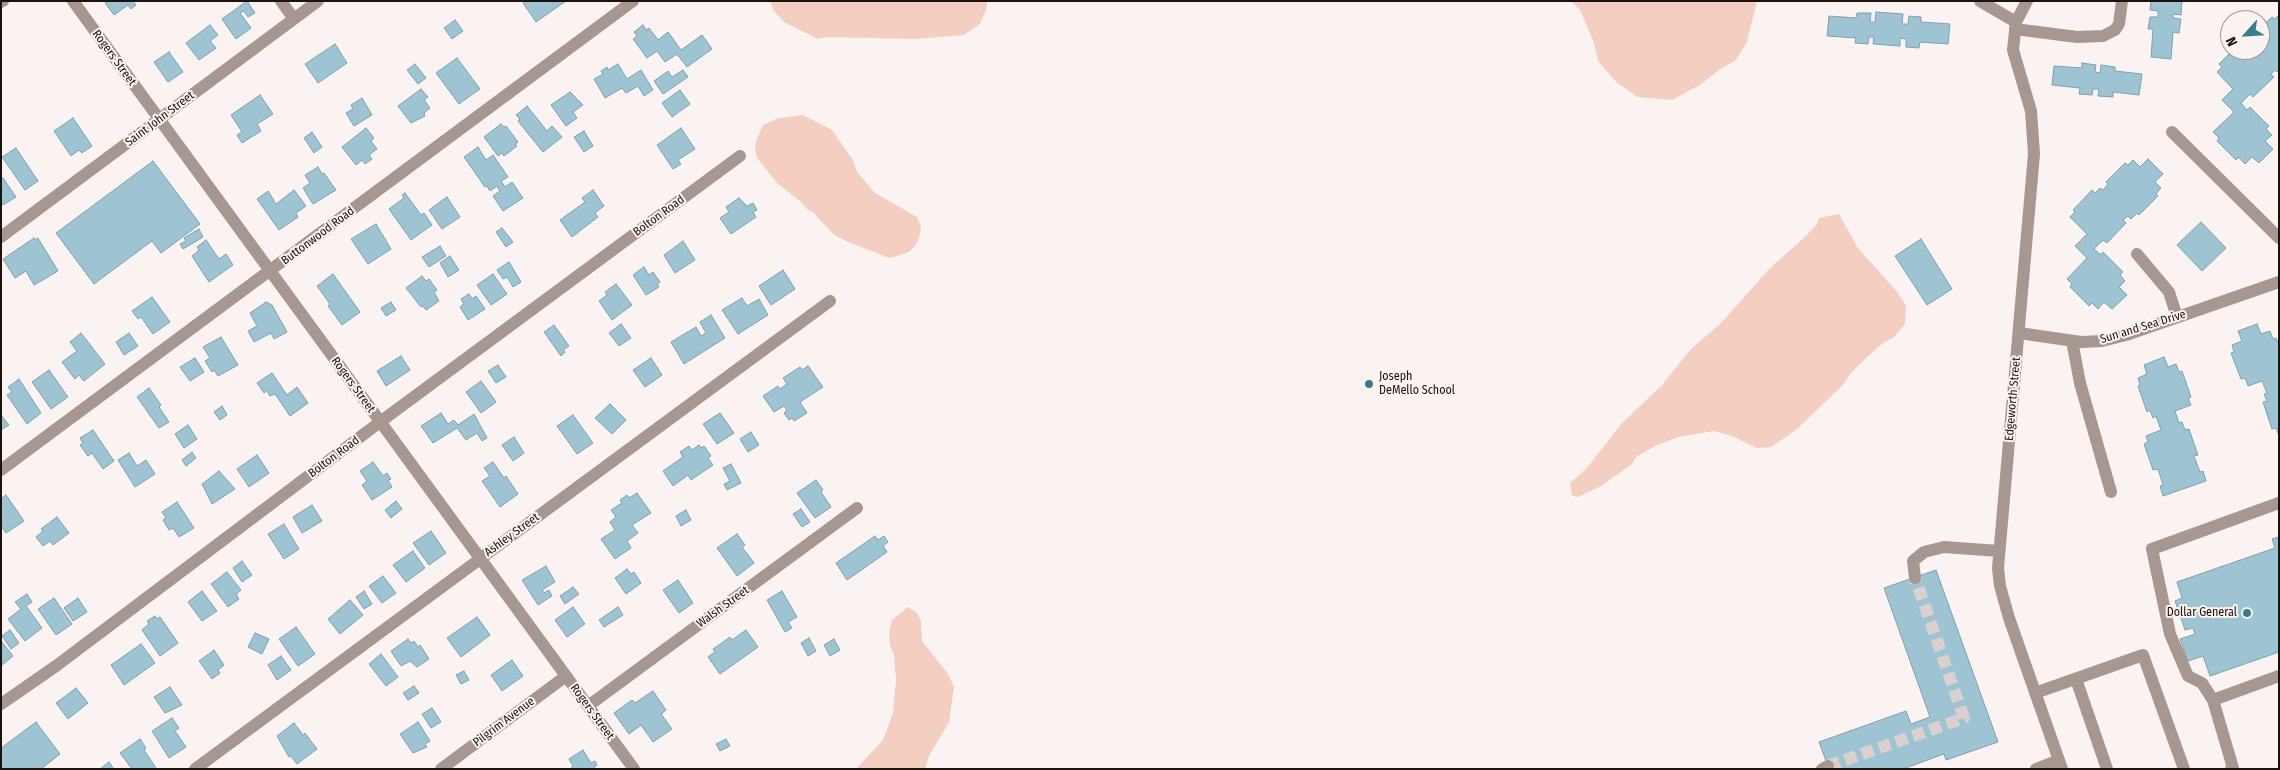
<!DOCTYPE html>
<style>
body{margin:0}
#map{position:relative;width:2280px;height:770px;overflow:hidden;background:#fbf3f1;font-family:"Fira Sans Condensed",sans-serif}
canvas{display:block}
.frame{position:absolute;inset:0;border:2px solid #1e120d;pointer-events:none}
.north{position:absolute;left:2220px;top:10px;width:50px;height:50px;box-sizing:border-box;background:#fbf3f1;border:1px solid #a39996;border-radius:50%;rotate:244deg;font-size:14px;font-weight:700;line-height:20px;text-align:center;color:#1e120d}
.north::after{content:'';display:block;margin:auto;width:18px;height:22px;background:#3c7a90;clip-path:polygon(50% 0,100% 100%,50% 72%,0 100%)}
</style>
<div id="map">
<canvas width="2280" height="770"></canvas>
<div class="frame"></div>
<div class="north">N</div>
</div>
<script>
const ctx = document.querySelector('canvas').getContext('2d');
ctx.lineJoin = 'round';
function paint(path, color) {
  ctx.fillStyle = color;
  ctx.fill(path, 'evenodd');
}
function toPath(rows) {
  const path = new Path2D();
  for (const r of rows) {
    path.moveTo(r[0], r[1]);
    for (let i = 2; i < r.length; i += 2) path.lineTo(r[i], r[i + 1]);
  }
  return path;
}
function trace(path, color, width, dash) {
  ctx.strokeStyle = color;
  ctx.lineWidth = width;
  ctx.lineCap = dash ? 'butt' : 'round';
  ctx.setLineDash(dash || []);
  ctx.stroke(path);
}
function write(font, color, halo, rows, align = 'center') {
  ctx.font = font + ' "Fira Sans Condensed",sans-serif';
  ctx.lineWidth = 4;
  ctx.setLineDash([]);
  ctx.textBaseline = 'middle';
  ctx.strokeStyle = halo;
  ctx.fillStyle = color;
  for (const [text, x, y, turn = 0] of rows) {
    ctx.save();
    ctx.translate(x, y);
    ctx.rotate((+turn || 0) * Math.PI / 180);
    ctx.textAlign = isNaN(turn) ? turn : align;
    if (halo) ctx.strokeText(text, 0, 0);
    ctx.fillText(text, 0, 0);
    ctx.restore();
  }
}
const green = toPath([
 [770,1,987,1,987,7,980,24,964,35,915,39,826,37,818,39,784,22,774,11],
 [1571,1,1757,1,1747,42,1736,60,1719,70,1700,85,1672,100,1638,97,1617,83,1598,61,1594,43,1580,10],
 [803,115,832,130,853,160,857,172,875,193,917,217,921,226,920,235,915,246,909,252,890,258,848,242,833,234,813,212,808,210,800,201,777,183,757,158,755,150,756,141,763,125,779,118],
 [1839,214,1858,248,1898,293,1906,306,1905,324,1894,337,1882,344,1865,359,1851,373,1843,385,1796,430,1771,447,1757,448,1732,436,1714,431,1678,437,1657,445,1636,457,1632,464,1601,486,1578,497,1572,496,1570,483,1586,469,1622,423,1661,386,1691,349,1721,323,1770,268,1806,236,1817,224,1819,218],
 [908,607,917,613,921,621,922,641,948,674,954,687,949,722,929,756,925,769,856,769,883,740,893,713,896,680,894,655,890,645,889,633,892,620]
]);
const building = toPath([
 [107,1,133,1,136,5,131,9,128,5,114,15,105,3,107,1],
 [247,1,255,13,248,17,244,11,240,13,251,28,236,39,222,19,247,1],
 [525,1,566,1,536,22,523,3,525,1],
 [2151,1,2182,1,2181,15,2173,14,2173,18,2181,19,2179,33,2173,32,2171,59,2151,57,2153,29,2148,29,2150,17,2158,17,2158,11,2150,10,2151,1],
 [1876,12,1903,14,1902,24,1908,24,1909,16,1921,17,1921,22,1950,24,1948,44,1920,42,1919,48,1906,47,1906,39,1900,38,1900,46,1873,44,1874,37,1869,37,1868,44,1855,43,1856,38,1827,36,1829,16,1856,18,1857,13,1871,13,1870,22,1875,22,1876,12],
 [2279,15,2279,70,2277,72,2275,70,2271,74,2274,77,2253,97,2250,94,2241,103,2247,110,2250,107,2269,126,2266,129,2272,135,2265,141,2273,149,2259,163,2252,157,2245,164,2238,157,2236,160,2217,141,2219,138,2213,132,2234,112,2222,100,2233,89,2217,72,2222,67,2219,64,2233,50,2260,50,2260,28,2272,17,2275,19,2279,15],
 [455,20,463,31,452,39,444,28,455,20],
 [210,25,218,35,210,41,216,48,199,60,186,43,210,25],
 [643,25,646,30,649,28,658,40,668,32,681,50,702,35,712,49,687,67,677,54,665,62,657,51,647,58,633,39,637,36,634,32,643,25],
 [335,44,347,63,318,83,305,64,335,44],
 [169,52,183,72,168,82,154,62,169,52],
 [457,58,480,89,459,104,436,73,457,58],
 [2082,63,2096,65,2095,72,2100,73,2101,65,2115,67,2115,71,2142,74,2139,95,2113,92,2113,97,2098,96,2099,89,2093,89,2092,95,2079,94,2080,88,2052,85,2054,66,2082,68,2082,63],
 [415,64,426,78,418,84,407,70,415,64],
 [618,64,627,79,641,70,653,90,644,96,638,86,626,93,622,88,605,98,594,79,603,74,601,71,607,67,608,70,618,64],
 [683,70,688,77,663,94,654,81,668,71,672,77,683,70],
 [421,89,428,97,424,100,430,108,424,113,425,116,411,123,398,106,421,89],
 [680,90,690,104,672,117,662,103,680,90],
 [570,92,583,105,573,112,577,118,566,126,551,105,570,92],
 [260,95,273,114,257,124,261,131,242,143,237,135,242,132,231,115,260,95],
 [362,98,372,115,354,126,346,113,353,109,351,105,362,98],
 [527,106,547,131,552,126,562,137,543,152,518,121,520,119,516,115,527,106],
 [73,118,92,146,82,153,79,150,71,156,54,131,73,118],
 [501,124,504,127,506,126,518,142,515,144,517,146,504,156,502,153,498,156,484,137,501,124],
 [366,128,374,138,371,141,377,149,369,155,372,159,365,164,362,160,356,165,342,147,366,128],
 [681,128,695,149,678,160,681,164,673,169,657,145,681,128],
 [584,131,593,146,584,152,574,137,584,131],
 [312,132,322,147,314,153,304,138,312,132],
 [478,147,486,160,493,155,508,177,501,181,505,187,512,182,523,198,503,211,493,196,500,191,497,186,490,191,487,186,485,187,464,157,478,147],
 [16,148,38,181,25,190,2,157,16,148],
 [2148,159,2163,174,2155,182,2161,188,2156,194,2158,196,2139,215,2137,213,2131,219,2128,216,2123,220,2126,223,2107,243,2103,240,2094,249,2101,255,2103,252,2123,272,2120,275,2125,281,2119,287,2127,295,2112,309,2104,302,2098,309,2092,303,2089,306,2070,287,2072,284,2067,279,2087,258,2075,246,2087,234,2070,217,2075,212,2073,210,2092,190,2095,193,2100,188,2103,190,2108,184,2106,182,2125,163,2128,165,2133,160,2140,167,2148,159],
 [153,161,200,224,161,253,152,241,94,284,56,233,153,161],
 [318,167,322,174,324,173,336,190,313,204,303,188,310,183,305,175,318,167],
 [3,178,16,197,3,205,1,203,1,180,3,178],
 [294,190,306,206,296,213,298,217,279,230,257,199,268,191,276,204,294,190],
 [593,190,604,206,595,213,598,217,572,237,560,220,585,202,582,198,593,190],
 [405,193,421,215,424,213,432,225,411,240,389,209,404,198,402,195,405,193],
 [447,197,460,217,442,229,429,210,447,197],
 [739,198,747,206,753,203,757,210,753,212,756,217,731,234,720,218,729,212,726,207,739,198],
 [2201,222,2226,248,2202,271,2177,245,2201,222],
 [376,224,391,249,368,264,351,239,376,224],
 [502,228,513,242,506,247,496,232,502,228],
 [199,229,203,237,183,249,180,244,186,241,184,238,199,229],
 [34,238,35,240,38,238,58,271,34,285,26,271,15,278,3,259,34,238],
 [1921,239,1952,289,1927,305,1895,256,1921,239],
 [206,240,219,259,226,254,233,265,209,282,192,256,199,250,197,247,206,240],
 [683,241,695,260,675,273,664,255,683,241],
 [440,246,446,256,429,267,422,257,440,246],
 [450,256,459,270,448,277,440,263,450,256],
 [509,262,521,282,513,287,507,277,503,279,497,270,509,262],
 [644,267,649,275,653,272,660,282,657,284,659,287,646,295,633,275,644,267],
 [783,270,795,289,771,305,759,286,783,270],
 [333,274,360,312,342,325,328,306,330,304,317,286,333,274],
 [493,274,507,294,491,305,477,285,493,274],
 [422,276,426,281,429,279,437,290,434,292,439,301,426,310,423,306,421,307,406,288,422,276],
 [616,284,632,305,612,320,599,301,607,295,605,292,616,284],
 [469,294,472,299,476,296,485,309,468,320,460,307,464,304,461,299,469,294],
 [152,297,170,322,153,334,141,317,138,319,132,311,152,297],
 [742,298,747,306,759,299,768,315,738,334,722,310,742,298],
 [266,302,272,305,287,332,274,339,271,333,254,342,248,331,257,326,250,313,266,302],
 [391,302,396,310,386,316,381,308,391,302],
 [711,315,725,338,684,364,671,342,696,327,701,336,706,333,700,322,711,315],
 [621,324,631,338,619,346,609,333,621,324],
 [2257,324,2261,334,2270,331,2273,339,2276,338,2279,345,2279,436,2276,428,2272,429,2263,402,2267,401,2264,394,2267,393,2262,381,2248,386,2245,378,2241,379,2231,353,2234,352,2232,345,2242,341,2238,331,2257,324],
 [554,325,569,346,563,350,565,352,561,356,544,332,554,325],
 [81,333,105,364,84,381,79,375,75,379,62,362,77,351,70,342,81,333],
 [129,333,138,346,124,355,116,342,129,333],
 [221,337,238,365,218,376,214,370,212,372,205,361,210,358,203,347,221,337],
 [401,356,410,370,386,386,377,371,401,356],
 [2164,357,2168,367,2176,364,2179,372,2182,371,2191,397,2188,398,2191,405,2175,411,2179,423,2182,422,2185,430,2189,429,2198,455,2194,456,2200,472,2203,471,2206,481,2163,496,2160,486,2163,485,2158,469,2153,470,2144,444,2148,442,2146,436,2161,430,2156,416,2153,418,2150,410,2147,412,2138,386,2140,385,2138,378,2147,374,2144,365,2164,357],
 [195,358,204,372,190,381,180,367,195,358],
 [651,358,662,375,645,387,633,370,651,358],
 [498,365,506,377,496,383,488,371,498,365],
 [808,366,823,387,800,402,807,413,794,421,792,418,789,420,784,413,787,410,784,406,774,412,763,396,778,386,780,389,787,384,783,378,800,367,802,370,808,366],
 [49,370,68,397,51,409,32,382,49,370],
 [272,373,287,395,297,387,308,403,290,416,275,394,270,396,267,391,264,393,257,383,272,373],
 [19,379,41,413,27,424,7,395,12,392,8,387,19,379],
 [481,381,496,402,481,413,466,392,481,381],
 [149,388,161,405,159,407,169,422,159,428,137,397,149,388],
 [610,404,626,420,612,434,595,418,610,404],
 [222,406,227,415,220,420,214,412,222,406],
 [441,413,448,424,454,420,458,425,474,414,487,438,482,441,477,433,466,440,457,428,433,443,421,426,441,413],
 [720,413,734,433,717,444,703,424,720,413],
 [1,415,9,425,1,430,1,415],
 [573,415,593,443,577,454,557,426,573,415],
 [188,425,197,439,184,448,175,434,188,425],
 [93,430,114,461,103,469,92,453,88,456,80,445,83,443,80,438,93,430],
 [751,432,759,445,748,452,740,439,751,432],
 [514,437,524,453,513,461,502,445,514,437],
 [699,445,701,448,704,446,711,456,708,458,713,465,691,480,688,475,673,486,663,471,683,457,680,452,689,446,692,450,699,445],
 [192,452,196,458,186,466,182,460,192,452],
 [129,453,137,466,146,460,155,474,135,487,118,460,129,453],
 [257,455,269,473,249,487,237,469,257,455],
 [373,462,383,476,387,473,391,479,388,480,392,487,372,500,362,485,367,481,360,471,373,462],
 [493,462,504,478,506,476,518,494,500,507,482,481,490,476,484,468,493,462],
 [731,464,741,483,727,490,724,484,730,481,723,468,731,464],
 [219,471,235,489,212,504,202,484,219,471],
 [816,480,823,490,821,492,831,507,815,518,797,493,816,480],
 [637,493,651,513,632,525,638,533,627,541,631,548,615,559,601,539,615,530,610,522,616,517,611,510,622,503,620,500,627,495,629,498,637,493],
 [6,495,24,521,6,533,1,526,1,499,6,495],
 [396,501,402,509,391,518,385,510,396,501],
 [177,502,194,528,179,537,173,528,169,530,163,520,166,518,162,512,177,502],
 [312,505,322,521,302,533,293,517,312,505],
 [801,509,810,522,802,527,793,514,801,509],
 [686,510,691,520,681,526,676,516,686,510],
 [57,517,69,533,53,545,50,541,43,546,36,537,43,531,41,529,57,517],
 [284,524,299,549,284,559,268,534,284,524],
 [431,531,446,553,429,565,413,543,431,531],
 [737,534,745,545,742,547,754,563,737,576,717,548,737,534],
 [875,536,878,540,884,536,888,542,883,546,887,552,847,580,836,563,875,536],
 [2279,537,2279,652,2210,676,2203,656,2188,661,2180,639,2195,634,2193,628,2185,630,2175,601,2182,598,2177,582,2275,548,2272,539,2279,537],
 [413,551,425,568,406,582,393,565,413,551],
 [242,561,252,575,242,582,233,568,242,561],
 [546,566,555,582,542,590,544,593,549,590,552,596,538,605,522,580,546,566],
 [627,569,631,574,634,572,641,583,626,594,615,578,627,569],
 [1936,570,1998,742,1946,760,1944,754,1903,769,1829,769,1819,742,1906,711,1911,724,1930,717,1884,588,1936,570],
 [227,572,241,590,236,594,239,599,228,607,211,584,227,572],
 [383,576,396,593,382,603,369,586,383,576],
 [678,580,693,603,679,613,663,590,678,580],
 [573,587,579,594,565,604,560,596,573,587],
 [202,591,217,611,202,621,188,602,202,591],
 [364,591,372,604,364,609,356,597,364,591],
 [782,591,797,617,788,622,792,628,785,632,767,600,782,591],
 [27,594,32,602,26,606,42,628,25,641,8,619,21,609,15,602,27,594],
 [54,598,72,624,56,635,38,609,54,598],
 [78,598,87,612,73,621,64,608,78,598],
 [350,600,363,615,340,634,328,619,350,600],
 [573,607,585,624,567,637,555,620,573,607],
 [618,607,623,615,604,627,599,620,618,607],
 [155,616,157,619,160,617,178,643,160,656,142,630,149,624,147,621,155,616],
 [477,617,490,635,461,657,447,638,477,617],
 [296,627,315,654,298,666,279,639,296,627],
 [10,630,19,643,11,649,2,636,10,630],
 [746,630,758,647,720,674,708,657,715,652,713,649,730,637,732,640,746,630],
 [255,633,269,639,262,654,248,647,255,633],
 [809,638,816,651,808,656,801,643,809,638],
 [408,639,411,643,414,641,418,647,420,645,429,659,417,667,410,661,401,666,391,651,408,639],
 [834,639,840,650,830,656,824,645,834,639],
 [1,641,13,656,1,666,1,641],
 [141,644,155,663,124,685,111,665,141,644],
 [214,650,224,665,218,670,220,673,212,679,199,661,214,650],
 [381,654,398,677,386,686,369,664,381,654],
 [281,656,291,670,277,680,268,665,281,656],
 [512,660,523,676,502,691,491,675,512,660],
 [464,671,469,680,461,684,456,675,464,671],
 [414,686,419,693,408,700,403,693,414,686],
 [170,687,182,705,165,713,154,697,170,687],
 [76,688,88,703,68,719,56,703,76,688],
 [653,691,666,710,661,714,672,729,653,742,641,725,629,734,614,713,632,700,635,703,653,691],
 [432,708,441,722,431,728,422,714,432,708],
 [172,718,179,728,175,731,186,747,169,758,152,731,172,718],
 [36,722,60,754,41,769,1,769,1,748,36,722],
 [418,722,430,741,425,744,427,747,413,753,400,734,418,722],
 [294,723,303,735,305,733,317,749,297,764,291,756,289,757,277,736,294,723],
 [140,739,146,748,144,750,156,768,155,769,132,769,120,753,140,739],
 [726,739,730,746,720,751,716,744,726,739],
 [583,750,591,763,595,761,597,765,594,767,596,769,570,769,573,766,569,759,583,750],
 [109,762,114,769,100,769,109,762]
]);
const minorTunnel = toPath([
 [1828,766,1964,718,1915,578]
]);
const minor = toPath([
 [73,1,634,769],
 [281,1,294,19],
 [1980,1,2016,22],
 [2027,1,2016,22,2013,50,2031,111,2034,154,1998,568,2000,586,2009,618,2062,769],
 [1,2,3,1],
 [2015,29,2077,37,2103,36,2115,30,2119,24,2122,1],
 [2172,132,2279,238],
 [1,237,318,1],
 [2137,254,2169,292,2177,317],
 [2019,333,2081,342,2102,341,2126,335,2279,282],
 [2072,341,2080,383,2111,492],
 [1,470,633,1],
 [1915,578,1913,561,1924,552,1944,547,1999,551],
 [2076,679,2107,769],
 [2035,693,2143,655,2184,769],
 [2213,700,2202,683,2188,676,2170,634,2152,549,2279,503],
 [1,704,56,666,380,422,740,156],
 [588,706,857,508],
 [195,769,830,301],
 [441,769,566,676],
 [1822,769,1828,766],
 [2036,769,2059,760],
 [2231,769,2233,768,2213,700,2279,676]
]);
const markers = [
 [1369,384,5,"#3c7a90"],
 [2247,613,5,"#3c7a90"]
];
const streetNames = [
 ["Rogers Street",114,58,54],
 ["Saint John Street",160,119,-37],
 ["Bolton Road",659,216,-36],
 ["Buttonwood Road",318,236,-37],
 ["Sun and Sea Drive",2143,327,-17],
 ["Rogers Street",353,385,54],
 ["Edgeworth Street",2013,399,-85],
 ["Bolton Road",334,457,-37],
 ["Ashley Street",512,535,-36],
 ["Walsh Street",723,607,-36],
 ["Rogers Street",592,712,54],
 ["Pilgrim Avenue",504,722,-37]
];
const poiNames = [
 ["Joseph",1379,377],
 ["DeMello School",1379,391],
 ["Dollar General",2237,613,"right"]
];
paint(green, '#f3cec1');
paint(building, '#9ec3d2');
trace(building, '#7ca1af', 1);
trace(minorTunnel, '#dad1cf', 12, [12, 6]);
trace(minor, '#a69791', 12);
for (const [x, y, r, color] of markers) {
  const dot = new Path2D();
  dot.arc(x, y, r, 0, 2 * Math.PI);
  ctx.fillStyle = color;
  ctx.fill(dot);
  trace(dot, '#fbf3f1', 2);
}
write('12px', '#1e120d', '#fbf3f1', streetNames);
write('12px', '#1e120d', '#fbf3f1', poiNames, 'left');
</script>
